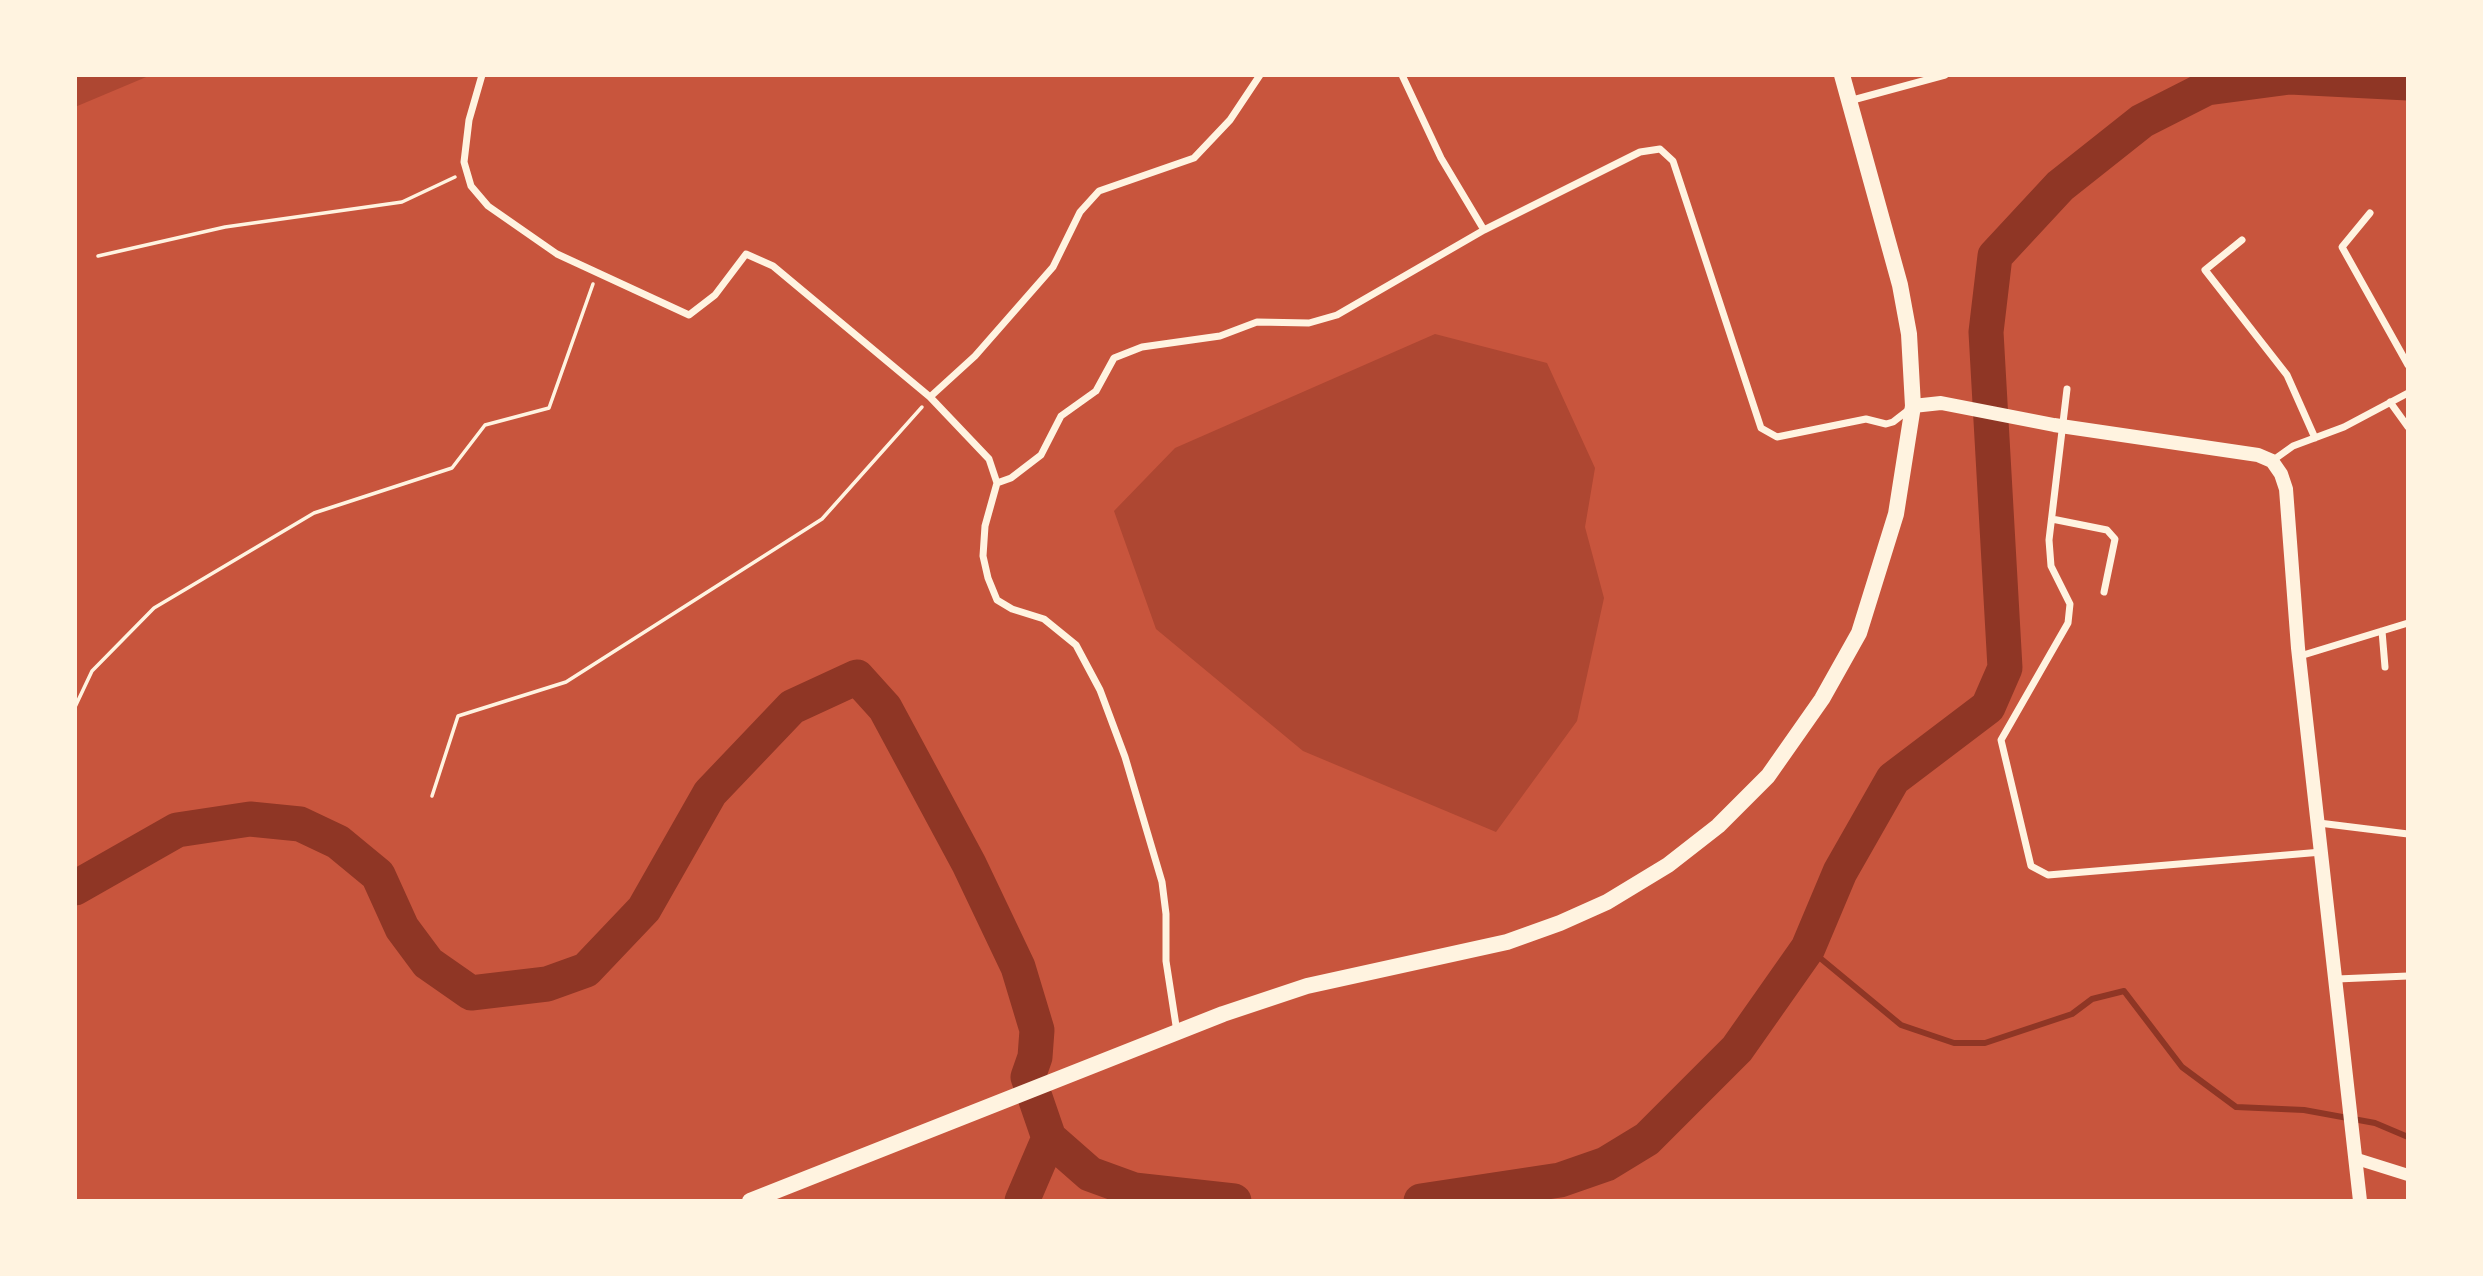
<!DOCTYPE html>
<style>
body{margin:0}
#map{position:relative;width:2483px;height:1276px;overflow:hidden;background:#c8553d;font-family:Rubik,sans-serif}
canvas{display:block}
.frame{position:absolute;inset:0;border:77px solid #fff3e0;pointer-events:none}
</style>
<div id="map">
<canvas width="2483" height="1276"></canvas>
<div class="frame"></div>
</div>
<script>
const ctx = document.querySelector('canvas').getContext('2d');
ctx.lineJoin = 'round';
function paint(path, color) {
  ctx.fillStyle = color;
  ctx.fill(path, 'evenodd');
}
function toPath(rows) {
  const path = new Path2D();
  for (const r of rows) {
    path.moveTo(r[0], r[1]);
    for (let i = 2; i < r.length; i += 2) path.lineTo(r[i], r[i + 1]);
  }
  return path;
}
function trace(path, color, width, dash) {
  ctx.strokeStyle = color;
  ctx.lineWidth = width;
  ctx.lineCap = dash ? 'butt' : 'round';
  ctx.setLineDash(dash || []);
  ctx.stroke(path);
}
const green = toPath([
 [75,75,151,75,75,107],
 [1435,334,1547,363,1595,468,1585,527,1604,598,1577,721,1496,832,1303,751,1156,629,1114,511,1175,448]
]);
const stream = toPath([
 [1808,948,1901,1025,1954,1043,1985,1043,2072,1014,2092,999,2124,991,2182,1067,2236,1107,2304,1110,2375,1123,2408,1137]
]);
const river = toPath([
 [75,888,177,830,250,819,300,824,338,842,378,875,402,928,428,963,471,993,547,984,586,970,644,909,710,793,792,707,857,677,885,708,969,864,1018,967,1037,1030,1035,1057,1028,1077,1049,1138,1090,1174,1134,1190,1234,1201],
 [1022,1201,1049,1138],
 [1421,1201,1560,1180,1606,1164,1647,1139,1737,1049,1808,948,1840,872,1893,779,1988,707,2005,668,1986,332,1995,256,2060,186,2142,121,2207,88,2290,77,2408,83]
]);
const path = toPath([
 [98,256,225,227,402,202,455,177],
 [75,707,92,671,154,608,314,513,452,468,485,425,549,408,593,284],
 [432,796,458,716,566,682,822,519,922,407]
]);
const minor = toPath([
 [482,75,469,120,464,162,471,186,488,206,557,254,689,315,715,295,746,254,773,266,930,397,989,459,997,483,985,526,983,556,988,578,997,600,1012,609,1044,619,1076,645,1100,690,1125,757,1162,882,1166,914,1166,961,1177,1032],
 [1402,75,1441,158,1484,230],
 [1849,101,1945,75],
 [2370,213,2342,247,2408,365],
 [2242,240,2205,270,2287,375,2315,438],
 [2067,389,2049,540,2051,566,2070,604,2068,623,2001,740,2031,866,2048,875,2322,852],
 [930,397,975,356,1053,267,1080,212,1099,191,1194,158,1230,120,1260,75],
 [2390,402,2408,427],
 [2272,461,2293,446,2344,427,2408,393],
 [997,483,1011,478,1041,455,1061,416,1096,391,1114,358,1142,347,1220,336,1257,322,1309,323,1337,315,1484,230,1640,152,1660,149,1673,161,1761,428,1777,437,1866,419,1886,424,1893,422,1911,408],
 [2052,519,2107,530,2115,539,2104,592],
 [2382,631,2385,667],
 [2300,656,2408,623],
 [2319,823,2408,834],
 [2337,979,2408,976]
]);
const tertiary = toPath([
 [2357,1159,2408,1175]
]);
const secondary = toPath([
 [1913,406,1941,403,2054,425,2258,455,2272,461,2281,474,2286,489,2298,648,2360,1201]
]);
const trunk = toPath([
 [750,1201,1223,1014,1307,986,1507,942,1560,923,1607,902,1668,865,1718,826,1768,776,1822,699,1859,633,1896,514,1913,406,1909,334,1900,285,1842,75]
]);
paint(green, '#ae4732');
trace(stream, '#8f3625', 6);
trace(river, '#8f3625', 35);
trace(path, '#fff3e0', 3.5);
trace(minor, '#fff3e0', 7);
trace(tertiary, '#fff3e0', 12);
trace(secondary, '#fff3e0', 14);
trace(trunk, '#fff3e0', 16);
</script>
